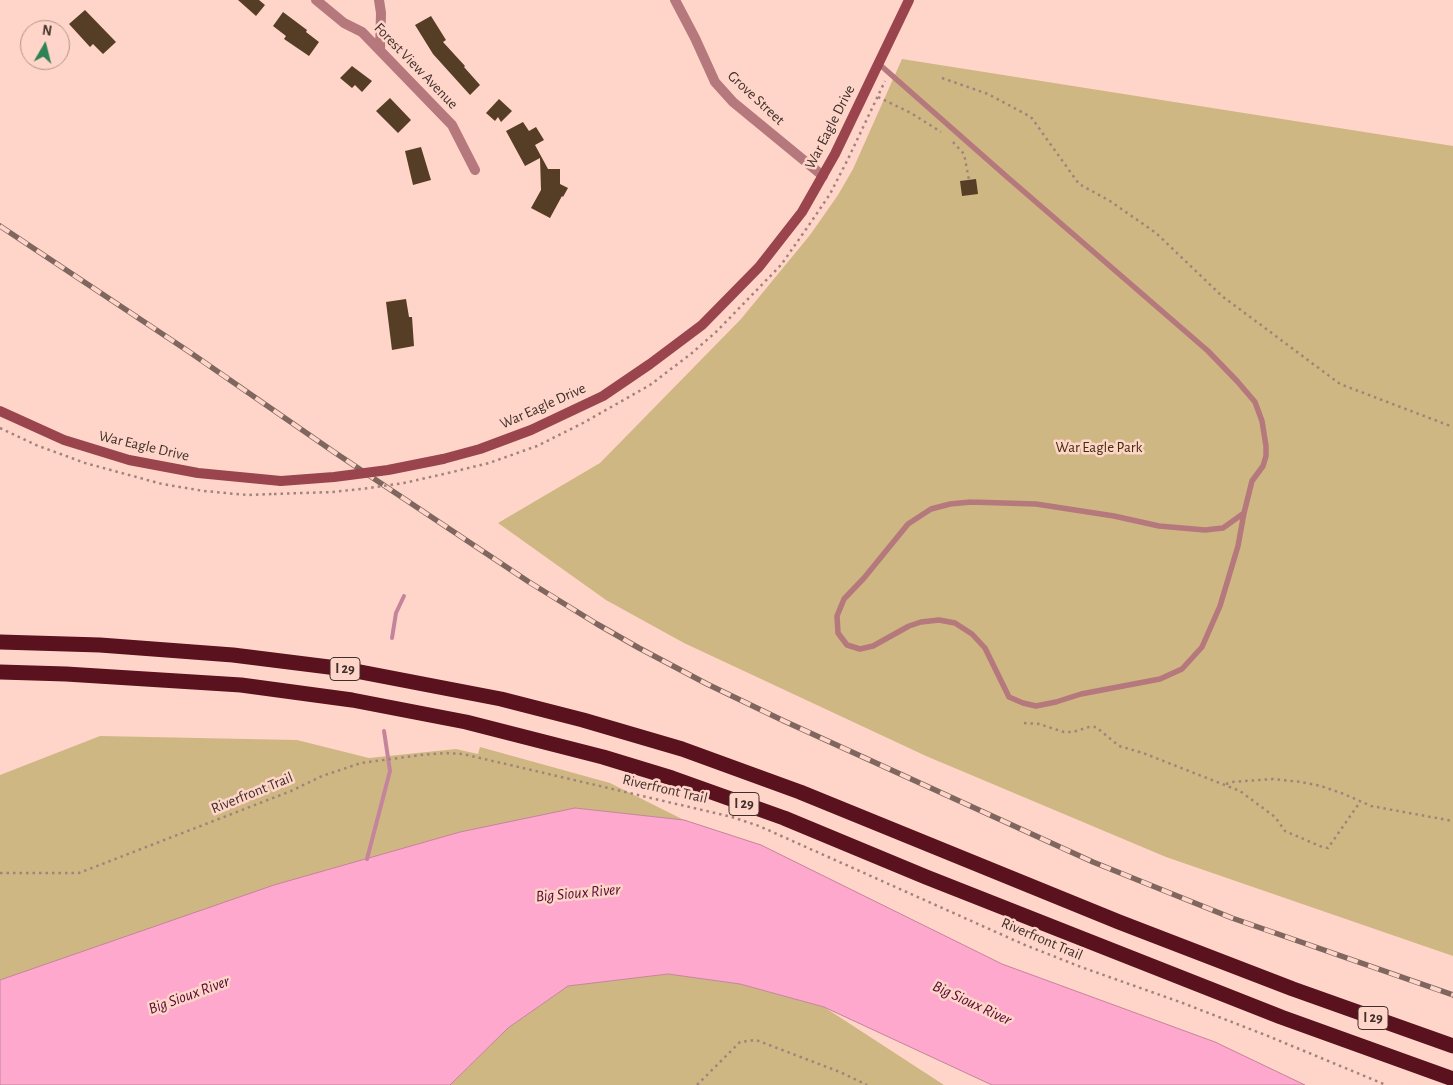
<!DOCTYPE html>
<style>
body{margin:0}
#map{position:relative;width:1453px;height:1085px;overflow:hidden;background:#fed5c8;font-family:"Alegreya Sans",sans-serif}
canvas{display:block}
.north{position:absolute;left:20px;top:20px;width:50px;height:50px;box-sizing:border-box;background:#fed5c8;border:1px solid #b29389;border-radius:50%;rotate:8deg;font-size:14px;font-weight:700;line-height:20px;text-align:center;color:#3f2f2a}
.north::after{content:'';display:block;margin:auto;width:18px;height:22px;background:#2e8255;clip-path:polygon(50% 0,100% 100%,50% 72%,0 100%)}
</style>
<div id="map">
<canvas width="1453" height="1085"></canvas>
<div class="north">N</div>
</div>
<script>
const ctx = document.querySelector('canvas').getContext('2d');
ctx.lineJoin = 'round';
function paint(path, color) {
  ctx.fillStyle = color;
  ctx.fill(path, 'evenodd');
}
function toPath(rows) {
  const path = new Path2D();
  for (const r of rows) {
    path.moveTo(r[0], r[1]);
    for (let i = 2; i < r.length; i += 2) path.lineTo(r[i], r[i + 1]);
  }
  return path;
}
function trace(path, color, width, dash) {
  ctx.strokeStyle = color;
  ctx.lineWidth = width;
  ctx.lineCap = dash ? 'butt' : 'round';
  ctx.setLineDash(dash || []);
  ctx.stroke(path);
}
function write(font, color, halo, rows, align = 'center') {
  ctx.font = font + ' "Alegreya Sans",sans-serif';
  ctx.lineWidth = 5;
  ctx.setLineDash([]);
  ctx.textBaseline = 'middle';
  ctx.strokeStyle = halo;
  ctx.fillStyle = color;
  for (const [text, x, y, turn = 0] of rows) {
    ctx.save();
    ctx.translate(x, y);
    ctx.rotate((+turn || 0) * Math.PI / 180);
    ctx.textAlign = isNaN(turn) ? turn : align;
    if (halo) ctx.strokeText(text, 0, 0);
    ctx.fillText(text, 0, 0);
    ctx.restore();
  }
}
const green = toPath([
 [902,59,1453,146,1453,956,1166,857,926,756,684,643,606,600,498,523,600,463,741,319,810,235,838,195,853,169],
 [100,736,297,740,369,758,456,749,478,754,480,747,610,783,684,820,575,808,0,980,0,775],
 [668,974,740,984,824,1007,944,1085,450,1085,508,1028,568,986]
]);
const water = toPath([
 [575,808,684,820,761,845,1002,964,1215,1042,1305,1085,992,1085,824,1007,740,984,668,974,568,986,508,1028,450,1085,0,1085,0,980,274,885,460,832,575,808]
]);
const stream = toPath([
 [392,638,396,613,404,596],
 [367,859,390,771,384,731]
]);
const building = toPath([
 [238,0,259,0,265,5,256,16],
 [85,10,116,42,103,54,93,44,90,47,69,24],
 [283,12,307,30,306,32,319,42,309,56,284,39,286,36,273,26],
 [431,16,446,40,443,42,465,66,464,67,480,85,470,95,433,54,415,25],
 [352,66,372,81,362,92,355,85,352,88,340,78],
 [390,98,411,120,398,133,376,111],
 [499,99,512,111,501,122,498,117,495,121,486,113],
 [523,122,529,131,536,127,544,140,535,145,548,169,560,169,560,184,568,188,563,197,562,196,550,218,531,208,541,190,540,158,525,166,506,131],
 [421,147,431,180,413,185,405,151],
 [976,179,978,194,962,196,960,181],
 [406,299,409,317,412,317,414,346,392,350,386,302]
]);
const path = toPath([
 [942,78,988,94,1031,117,1079,184,1110,201,1156,233,1222,296,1340,384,1453,427],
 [878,97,911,113,941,132],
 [953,142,964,154,969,180],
 [0,428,36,445,85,463,162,484,204,491,247,495,274,494],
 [448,473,489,463,537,446,583,423,650,385,692,353,717,331,781,265,809,225,830,194,848,159,885,81],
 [1024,723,1039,724,1064,732,1073,732,1089,727,1096,727,1119,746,1143,753,1240,791,1275,817,1285,831,1322,847,1328,848,1360,802],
 [1226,784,1232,782,1273,779,1301,782,1321,786,1344,794,1371,806,1453,821],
 [0,873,79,873,291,791,322,776,361,763,421,755,446,753,463,754,732,817,759,826,1025,945,1081,967,1180,1002,1268,1036,1386,1085],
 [697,1085,740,1042,756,1040,840,1072,867,1085]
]);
const lane = toPath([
 [879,64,1006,176,1208,351,1237,381,1255,402,1262,421,1266,446,1266,456,1263,466,1252,481,1244,513],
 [971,502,1036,504,1114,516,1159,526,1205,530,1223,528,1244,513,1238,546,1220,606,1202,647,1182,669,1160,679,1081,694,1056,702,1036,706,1023,703,1009,697,985,648,972,634,955,623,939,620,921,622,909,626,873,646,860,649,847,645,838,633,837,616,844,599,864,578,908,524,931,509,950,504,971,502]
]);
const street = toPath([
 [316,0,344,23,362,32,452,125,475,170],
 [379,0,381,13,380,50],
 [675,0,695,38,715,82,733,102,823,176]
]);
const secondary = toPath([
 [0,411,64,440,129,460,198,473,281,481],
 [443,459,480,449,531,430,603,396,650,364,702,325,759,267,802,212,835,154,909,0]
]);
const highway = toPath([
 [0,642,100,645,233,655,345,669,501,699,583,720,682,749,800,792,1119,922,1293,989,1453,1046],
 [0,672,66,674,241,685,352,700,466,722,603,757,672,778,784,818,926,877,1281,1017,1453,1079]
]);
const rail = toPath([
 [0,226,188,351,334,452,529,582,597,624,639,648,707,684,784,721,1093,862,1232,918,1453,995]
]);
const pathBridge = toPath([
 [274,494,333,492,369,488,404,483,448,473]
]);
const secondaryBridge = toPath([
 [281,481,334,477,388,470,443,459]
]);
const shields = [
 [345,669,30],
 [744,804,30],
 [1373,1018,30]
];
const shieldNames = [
 ["I 29",345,669],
 ["I 29",744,804],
 ["I 29",1373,1018]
];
const streetNames = [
 ["Forest View Avenue",416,66,46],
 ["Grove Street",756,98,43],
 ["War Eagle Drive",830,127,-63],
 ["War Eagle Drive",543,406,-24],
 ["War Eagle Drive",144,446,13],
 ["Riverfront Trail",665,789,13],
 ["Riverfront Trail",252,793,-22],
 ["Riverfront Trail",1042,939,23]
];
const parkNames = [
 ["War Eagle Park",1099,447]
];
const waterNames = [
 ["Big Sioux River",578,893,-5],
 ["Big Sioux River",189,995,-20],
 ["Big Sioux River",972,1003,25]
];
paint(green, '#cfb784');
paint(water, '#fda8cc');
trace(water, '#c4849b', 1);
trace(stream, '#c4849b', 4);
paint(building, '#563d26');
trace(path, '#a0847b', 2.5, [2.5, 4]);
trace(lane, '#b5787c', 5.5);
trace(street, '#b5787c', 10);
trace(secondary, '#9a444d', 10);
trace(highway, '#59121e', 15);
trace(rail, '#7f675f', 5.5);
trace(rail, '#fed5c8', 4, [11]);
trace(pathBridge, '#a0847b', 2.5, [2.5, 4]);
trace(secondaryBridge, '#9a444d', 10);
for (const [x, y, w] of shields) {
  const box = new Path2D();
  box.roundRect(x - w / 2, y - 11.5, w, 23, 4);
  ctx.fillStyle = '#fed5c8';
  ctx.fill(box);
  trace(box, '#3f2f2a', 1);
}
write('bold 14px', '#3f2f2a', null, shieldNames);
write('15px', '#3f2f2a', '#fed5c8', streetNames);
write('15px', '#3e2f0a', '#fed5c8', parkNames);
write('italic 16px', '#530933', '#fed5c8', waterNames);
</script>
